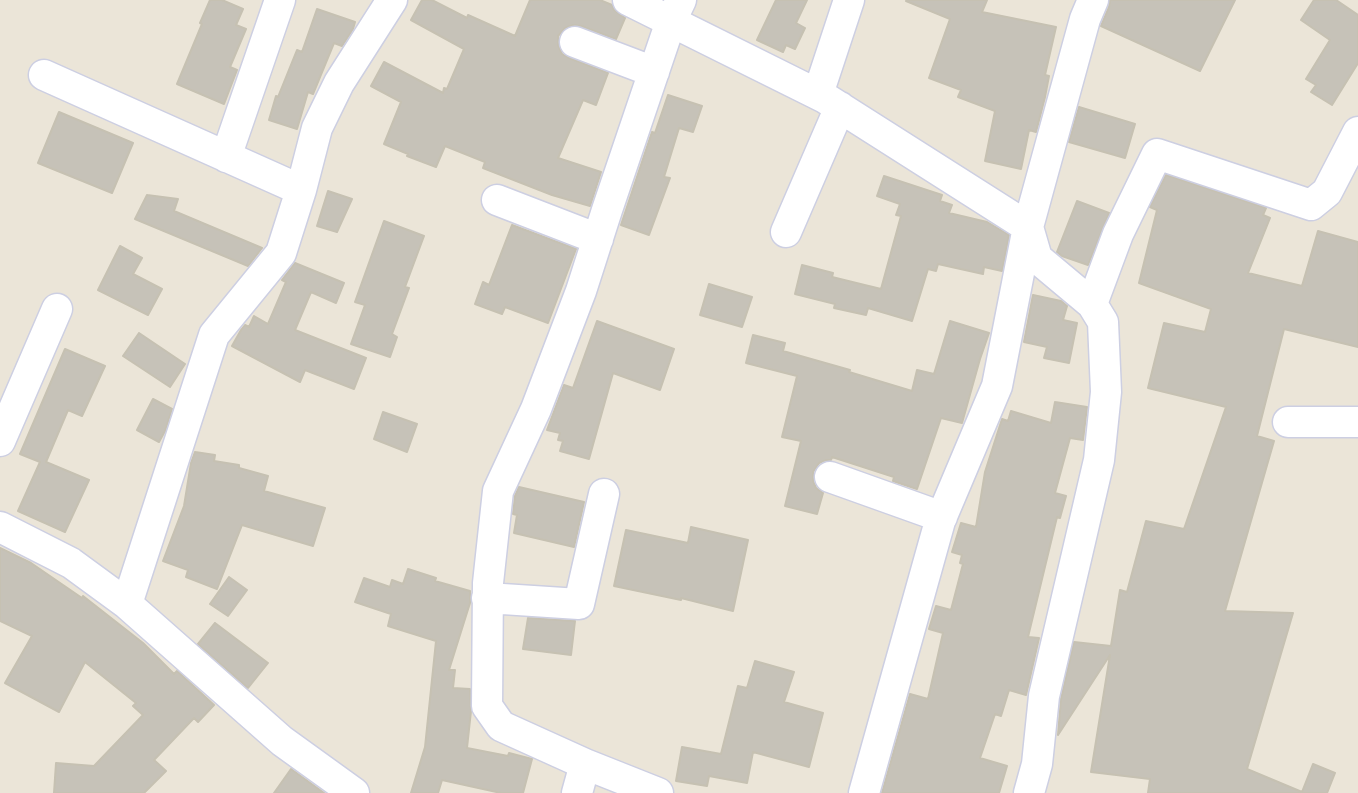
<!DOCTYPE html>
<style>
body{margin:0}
canvas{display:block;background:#ebe5d8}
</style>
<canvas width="1358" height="793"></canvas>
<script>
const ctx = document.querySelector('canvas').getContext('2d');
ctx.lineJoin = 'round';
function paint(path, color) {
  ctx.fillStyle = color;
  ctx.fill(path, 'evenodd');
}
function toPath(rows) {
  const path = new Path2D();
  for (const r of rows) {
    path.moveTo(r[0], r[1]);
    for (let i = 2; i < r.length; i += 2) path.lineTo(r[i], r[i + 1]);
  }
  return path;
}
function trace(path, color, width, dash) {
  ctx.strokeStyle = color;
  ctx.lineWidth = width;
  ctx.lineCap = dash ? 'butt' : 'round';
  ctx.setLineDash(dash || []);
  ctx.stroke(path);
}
const building = toPath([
 [210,0,222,0,243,9,236,25,246,29,230,67,237,70,224,104,177,84,202,24,200,23,210,0],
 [422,0,432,0,467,18,468,15,515,36,530,0,600,0,612,5,614,10,625,18,616,39,581,26,573,25,565,28,558,36,558,45,562,54,569,58,608,73,596,105,583,100,558,158,601,172,590,206,552,195,483,168,485,162,445,146,436,167,407,156,408,154,384,144,401,102,371,86,384,62,443,93,444,88,447,89,464,49,411,20,422,0],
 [776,0,807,0,796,23,805,28,795,49,786,45,783,52,757,40,776,0],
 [907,0,987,0,982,12,1056,27,1045,75,1049,76,1045,97,1036,132,1029,130,1021,169,985,161,995,111,958,97,961,90,929,78,950,19,906,1,907,0],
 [1110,0,1235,0,1200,71,1101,26,1109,7,1110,0],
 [1314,0,1336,0,1358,15,1358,63,1332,105,1311,92,1316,85,1306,79,1330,40,1301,20,1314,0],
 [317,9,355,22,353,29,342,46,334,43,313,94,308,92,297,129,269,120,276,96,278,97,297,50,302,52,317,9],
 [668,95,702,106,693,132,679,128,664,177,670,178,649,235,621,225,652,132,655,133,668,95],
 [1079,107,1135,124,1125,158,1069,142,1079,107],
 [59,112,133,143,112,193,38,163,59,112],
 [1166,175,1266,208,1263,215,1270,218,1248,273,1302,286,1318,231,1358,242,1358,347,1284,329,1257,436,1274,441,1225,611,1293,613,1247,769,1302,792,1313,764,1335,773,1327,793,1148,793,1150,779,1091,772,1110,655,1058,735,1061,699,1074,642,1111,646,1120,590,1127,592,1146,521,1184,529,1226,407,1148,388,1164,323,1205,332,1211,309,1139,283,1157,210,1150,207,1166,175],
 [884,176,942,195,940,201,952,205,949,213,987,222,1009,235,1002,271,984,267,983,274,938,264,936,271,928,269,912,321,868,308,866,315,834,308,835,304,795,294,802,265,833,273,832,277,881,289,901,216,896,215,900,204,877,196,884,176],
 [328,191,352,199,337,232,317,226,328,191],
 [147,195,178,199,174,211,262,248,248,266,135,219,147,195],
 [1077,201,1109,213,1088,265,1062,256,1057,252,1077,201],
 [384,221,424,236,405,287,409,288,392,334,397,337,390,357,351,344,365,305,355,302,384,221],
 [512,225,576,249,548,323,505,307,502,314,475,304,483,282,489,285,512,225],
 [120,246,142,258,133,274,162,289,148,315,98,290,120,246],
 [295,263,344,283,336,303,311,292,295,330,366,358,354,389,305,370,300,382,232,346,241,330,245,325,249,327,254,316,268,324,286,282,282,280,295,263],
 [709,284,752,297,742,327,700,315,709,284],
 [1033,295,1061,301,1067,306,1063,320,1077,323,1069,363,1044,358,1047,347,1024,342,1033,295],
 [597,321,674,349,660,390,613,373,589,459,560,451,563,441,558,440,560,433,547,430,564,385,573,388,597,321],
 [950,321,989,333,980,359,962,423,941,418,917,489,893,481,894,477,832,457,831,460,826,460,819,463,813,472,813,481,816,488,823,493,817,514,785,506,801,441,782,437,797,376,746,363,753,335,785,343,783,351,850,370,849,372,912,391,917,370,934,374,950,321],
 [139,333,185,364,170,387,123,356,139,333],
 [65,349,105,366,82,416,68,410,46,462,89,480,65,532,18,511,40,462,20,454,65,349],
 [153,399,172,409,165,431,159,442,137,430,153,399],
 [1055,402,1087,407,1083,440,1070,438,1055,493,1066,496,1060,518,1057,517,1028,637,1039,638,1026,695,1009,690,1001,716,995,714,980,758,1007,766,999,793,882,793,910,694,928,699,943,633,929,629,936,606,951,610,963,564,960,563,962,555,952,552,961,523,976,527,985,472,1002,419,1008,421,1011,411,1051,423,1055,402],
 [383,412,417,424,407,452,374,439,383,412],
 [195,452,215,455,214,461,239,465,239,468,268,476,264,491,325,508,313,546,242,525,217,589,186,577,188,570,163,561,184,506,191,463,195,452],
 [519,487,584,502,574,547,514,533,517,515,513,514,515,496,519,487],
 [691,527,748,540,733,611,681,598,681,600,614,586,626,530,688,543,691,527],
 [0,548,31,563,82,598,83,596,143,643,174,674,177,671,214,705,198,722,194,718,154,760,166,771,144,793,54,793,56,763,94,766,143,715,133,706,136,703,85,662,59,712,5,683,32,636,0,621,0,548],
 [408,569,436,578,435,581,470,591,470,603,449,670,455,670,453,688,470,689,471,711,467,748,508,756,509,753,532,759,523,793,501,793,442,780,438,793,411,793,425,747,436,641,388,626,391,614,355,602,364,578,390,587,392,580,403,584,408,569],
 [229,577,247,590,228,616,210,604,229,577],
 [528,618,575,621,571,655,523,649,528,618],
 [215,623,268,663,248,688,198,644,215,623],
 [755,661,794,672,784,702,823,713,809,767,753,752,747,783,709,776,707,786,676,781,682,747,721,754,738,686,747,688,755,661],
 [291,769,324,793,274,793,291,769]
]);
const street = toPath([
 [628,0,825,98,1028,227,1037,258,1092,304,1103,322,1106,392,1099,460,1044,696,1037,764,1029,793],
 [575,42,654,72],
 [44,75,301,190],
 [818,94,849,0],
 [226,157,280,0],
 [497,200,598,239],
 [786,232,840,107],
 [1092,304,1118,234,1157,154,1311,205,1327,192,1358,132],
 [1288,422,1358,422],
 [0,441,57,309],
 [830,477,942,517],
 [0,527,71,563,127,604,282,741,354,793],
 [487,598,579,604,604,494],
 [127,604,214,335,281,253,301,190,317,128,339,83,392,0],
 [585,764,501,726,487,706,488,583,498,491,536,409,581,291,607,210,671,21,681,0],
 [577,793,585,764,658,793],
 [864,793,940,521,997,386,1028,227,1085,19,1093,0]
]);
paint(building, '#c6c2b8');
trace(building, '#c6c1b2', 2);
trace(street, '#cdcfe2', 33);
trace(street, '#fff', 30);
</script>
